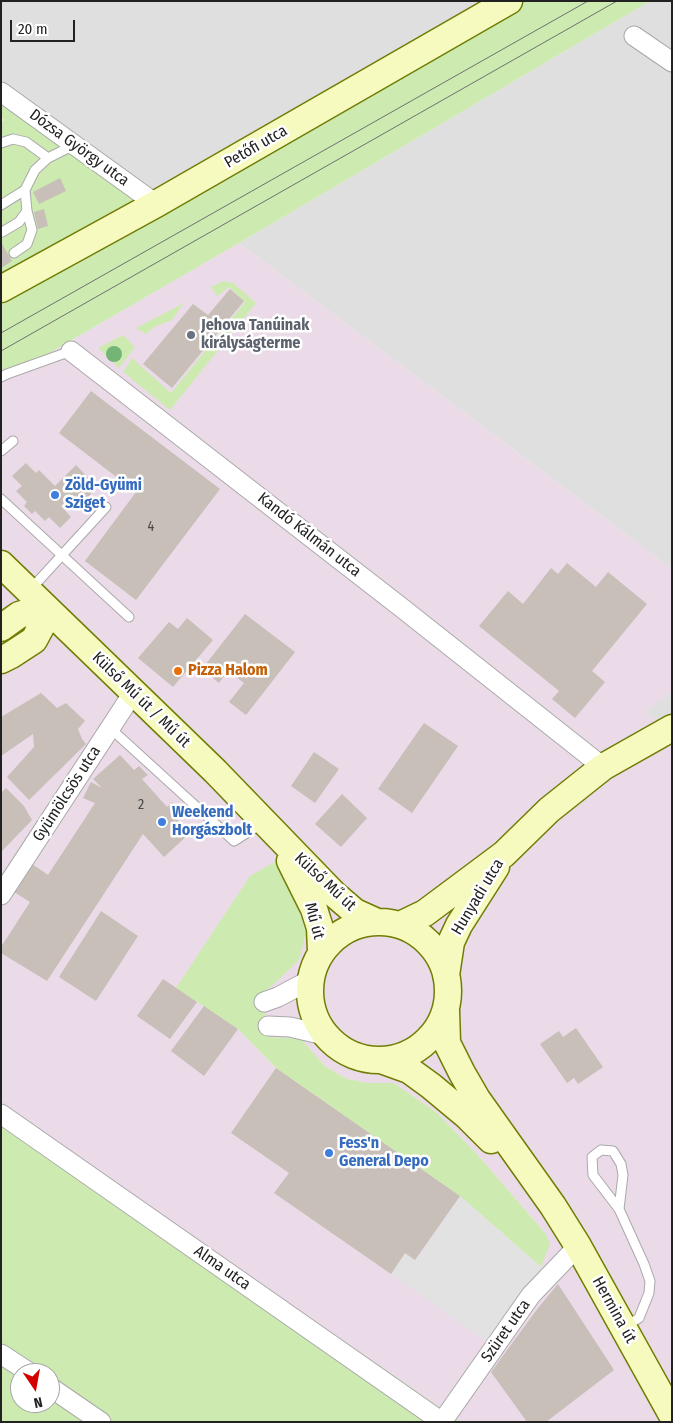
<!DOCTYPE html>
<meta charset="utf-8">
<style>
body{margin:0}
#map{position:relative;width:673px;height:1423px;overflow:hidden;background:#f2efe9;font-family:"Fira Sans Condensed",sans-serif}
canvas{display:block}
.frame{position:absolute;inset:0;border:2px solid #222;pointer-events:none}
.north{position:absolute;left:10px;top:1363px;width:50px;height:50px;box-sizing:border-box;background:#fff;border:1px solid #a7a7a7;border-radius:50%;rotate:168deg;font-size:14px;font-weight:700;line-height:20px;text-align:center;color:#222}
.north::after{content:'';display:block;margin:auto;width:18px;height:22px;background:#d40000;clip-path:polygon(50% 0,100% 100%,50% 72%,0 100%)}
.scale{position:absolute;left:10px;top:20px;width:65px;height:22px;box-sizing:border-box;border:2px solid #222;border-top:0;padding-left:6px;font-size:15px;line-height:18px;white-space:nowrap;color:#222;-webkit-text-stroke:4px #fff;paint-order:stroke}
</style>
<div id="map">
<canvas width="673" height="1423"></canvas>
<div class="frame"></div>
<div class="north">N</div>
<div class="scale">20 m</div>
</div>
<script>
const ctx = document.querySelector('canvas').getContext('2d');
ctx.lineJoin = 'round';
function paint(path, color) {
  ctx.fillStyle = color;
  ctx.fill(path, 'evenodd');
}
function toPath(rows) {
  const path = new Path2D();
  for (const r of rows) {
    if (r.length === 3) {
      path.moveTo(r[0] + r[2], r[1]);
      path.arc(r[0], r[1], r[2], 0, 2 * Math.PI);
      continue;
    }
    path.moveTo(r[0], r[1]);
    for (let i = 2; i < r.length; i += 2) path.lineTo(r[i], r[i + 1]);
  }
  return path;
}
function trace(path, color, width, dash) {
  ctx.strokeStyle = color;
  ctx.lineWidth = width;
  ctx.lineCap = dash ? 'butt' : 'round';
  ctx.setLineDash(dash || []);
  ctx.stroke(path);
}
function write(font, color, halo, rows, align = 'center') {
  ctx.font = font + ' "Fira Sans Condensed",sans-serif';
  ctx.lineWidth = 5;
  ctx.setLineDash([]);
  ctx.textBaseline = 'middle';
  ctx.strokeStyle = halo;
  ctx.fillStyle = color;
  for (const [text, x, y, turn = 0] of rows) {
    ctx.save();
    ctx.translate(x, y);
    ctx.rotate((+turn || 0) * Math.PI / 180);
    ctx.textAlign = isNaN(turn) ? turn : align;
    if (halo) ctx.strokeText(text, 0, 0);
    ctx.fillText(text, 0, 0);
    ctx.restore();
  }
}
const residential = toPath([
 [1,1,526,1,158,214,1,101],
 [650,1,672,1,672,569,239,243],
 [672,692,672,731,643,712]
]);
const industrial = toPath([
 [239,243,672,569,672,692,644,712,672,731,672,1422,461,1422,1,1104,1,381],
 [272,986,259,994,268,1026,269,1037,301,1039,325,1066,347,1079,368,1083,394,1083,436,1112,476,1153,546,1234,541,1267,460,1196,276,1068,238,1029,177,988]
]);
const grass = toPath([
 [526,1,650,1,239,243,1,381,1,122,4,120,1,118,1,101,158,214],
 [223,281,233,283,256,303,170,410,123,372,132,358,171,393,245,302,229,287,217,296,211,287],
 [184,303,172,320,154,327,146,334,136,328],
 [123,335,135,347,119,368,98,348],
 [275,862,288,885,298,908,306,932,299,960,272,986,259,994,264,1002,269,1037,301,1039,325,1066,347,1079,368,1083,394,1083,436,1112,476,1153,546,1234,550,1244,541,1267,460,1196,276,1068,238,1029,176,988,250,876],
 [1,1104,461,1422,1,1422],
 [20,1373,50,1373,50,1403,20,1403]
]);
const parking = toPath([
 [460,1196,541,1267,486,1341,391,1274,405,1253,416,1260]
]);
const building = toPath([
 [60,178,66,191,39,204,33,192],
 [44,209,48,226,38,229,34,212],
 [1,242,12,261,1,268],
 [230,289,244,301,172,388,143,364,193,304,208,315],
 [91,391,220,489,136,600,85,561,136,492,59,433],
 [26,463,36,473,39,470,55,486,76,465,92,482,86,487,92,493,79,506,70,497,61,506,71,517,60,528,49,517,45,521,35,511,32,514,24,506,27,502,16,491,22,486,12,476],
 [567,563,596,587,608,572,647,604,592,671,605,682,575,718,552,699,559,691,479,626,508,591,523,604,551,568,558,574],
 [245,614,295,652,246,715,229,702,244,683,228,671,219,683,202,669],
 [187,618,213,640,173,687,138,658,169,622,178,629],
 [41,693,57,708,66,703,85,721,78,729,82,739,86,744,29,800,7,777,34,747,33,734,1,756,1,717],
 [424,723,458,746,412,813,378,789],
 [314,752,339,769,315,803,291,786],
 [120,755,134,770,139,766,148,775,142,779,167,807,172,802,181,812,175,817,190,833,164,857,143,834,47,981,1,953,1,947,30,902,14,892,32,864,48,875,95,803,83,798,91,782,102,788,93,779],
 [6,788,24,806,32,820,1,852,1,793],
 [342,794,367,818,341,847,315,824],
 [101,911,138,936,96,1001,59,977],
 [163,979,197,1002,170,1039,137,1016],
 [204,1006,238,1029,204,1076,171,1051],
 [576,1028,603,1067,578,1084,574,1078,567,1083,540,1044,559,1031,563,1037],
 [276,1068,460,1196,415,1260,405,1253,391,1274,274,1193,289,1173,231,1133],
 [558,1284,614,1370,546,1422,527,1422,491,1372,538,1308]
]);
const lane = toPath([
 [1,143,13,139,26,142,48,158],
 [1,205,25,190,35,170,48,158,74,145],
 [2,232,19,222,27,211],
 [14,253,27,244,32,230,27,211,25,190],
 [1,377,7,374,71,351],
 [1,451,13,441],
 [1,499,129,617],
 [31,589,106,507],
 [110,728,234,841,261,824],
 [619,1209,593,1175,592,1157,601,1150,613,1151,621,1164,623,1175,619,1209,644,1264,650,1281,649,1293,639,1318,626,1326]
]);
const street = toPath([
 [634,36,672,62],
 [1,92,156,204],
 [71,351,402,608,603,767],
 [1,895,133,693],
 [264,1002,278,997,310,980],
 [268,1026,290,1027,324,1035],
 [1,1114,442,1422],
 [1,1354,30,1373],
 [50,1387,101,1422],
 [442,1422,531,1295,578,1246]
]);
const secondary = toPath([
 [1,289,156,204,509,1],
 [1,564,215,771,334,894,355,912,375,921],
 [1,628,19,615,45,607],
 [1,660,11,655,34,640,41,627,45,607],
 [290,861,314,909,320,928,321,951],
 [379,991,69],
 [400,925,425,913,504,854,549,810,603,767,672,728],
 [446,975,451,942,459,925,496,867],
 [446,1011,447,1043,462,1073,477,1099,553,1206,578,1246,672,1415],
 [384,1061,409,1070,431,1086,467,1116,491,1140]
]);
const tram = toPath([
 [1,333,588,1],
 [1,351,617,1]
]);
const trees = [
 [114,354]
];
const markers = [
 [191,335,5,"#6b7280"],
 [55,495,5,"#3f7fe0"],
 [178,671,5,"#e8710a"],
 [162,822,5,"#3f7fe0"],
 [329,1153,5,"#3f7fe0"]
];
const numberNames = [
 ["4",151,527],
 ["2",141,805]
];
const streetNames = [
 ["Petőfi utca",256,147,-30],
 ["Dózsa György utca",79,148,36],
 ["Kandó Kálmán utca",309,535,38],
 ["Külső Mű út / Mű út",141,700,44],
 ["Gyümölcsös utca",67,794,-57],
 ["Külső Mű út",325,882,43],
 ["Hunyadi utca",478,897,-59],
 ["Mű út",314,921,75],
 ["Alma utca",222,1268,35],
 ["Hermina út",614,1310,61],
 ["Szüret utca",506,1331,-55]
];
const worshipNames = [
 ["Jehova Tanúinak",201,326],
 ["királyságterme",201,344]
];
const shopNames = [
 ["Zöld-Gyümi",65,486],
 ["Sziget",65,504],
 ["Weekend",172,813],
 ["Horgászbolt",172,831],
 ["Fess'n",339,1144],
 ["General Depo",339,1162]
];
const foodNames = [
 ["Pizza Halom",188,671]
];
paint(residential, '#e0dfdf');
paint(industrial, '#ebdbe8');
paint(grass, '#cdebb0');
paint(parking, '#e2e2e2');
paint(building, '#c7bfb8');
trace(lane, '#a9a9a9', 11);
trace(street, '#a9a9a9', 21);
trace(secondary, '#707d05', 29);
trace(lane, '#fff', 9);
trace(street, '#fff', 19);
trace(secondary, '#f7fabf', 26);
trace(tram, '#707070', 1);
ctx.fillStyle = '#74b475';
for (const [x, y] of trees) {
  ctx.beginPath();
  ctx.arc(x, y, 8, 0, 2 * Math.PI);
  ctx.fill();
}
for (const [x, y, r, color] of markers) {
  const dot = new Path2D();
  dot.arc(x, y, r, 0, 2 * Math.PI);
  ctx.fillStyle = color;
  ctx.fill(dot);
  trace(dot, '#fff', 2);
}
write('14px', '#4b4948', null, numberNames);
write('16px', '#222', '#fff', streetNames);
write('bold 16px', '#5b616d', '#fff', worshipNames, 'left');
write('bold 16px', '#366cbe', '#fff', shopNames, 'left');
write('bold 16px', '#c56008', '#fff', foodNames, 'left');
</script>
